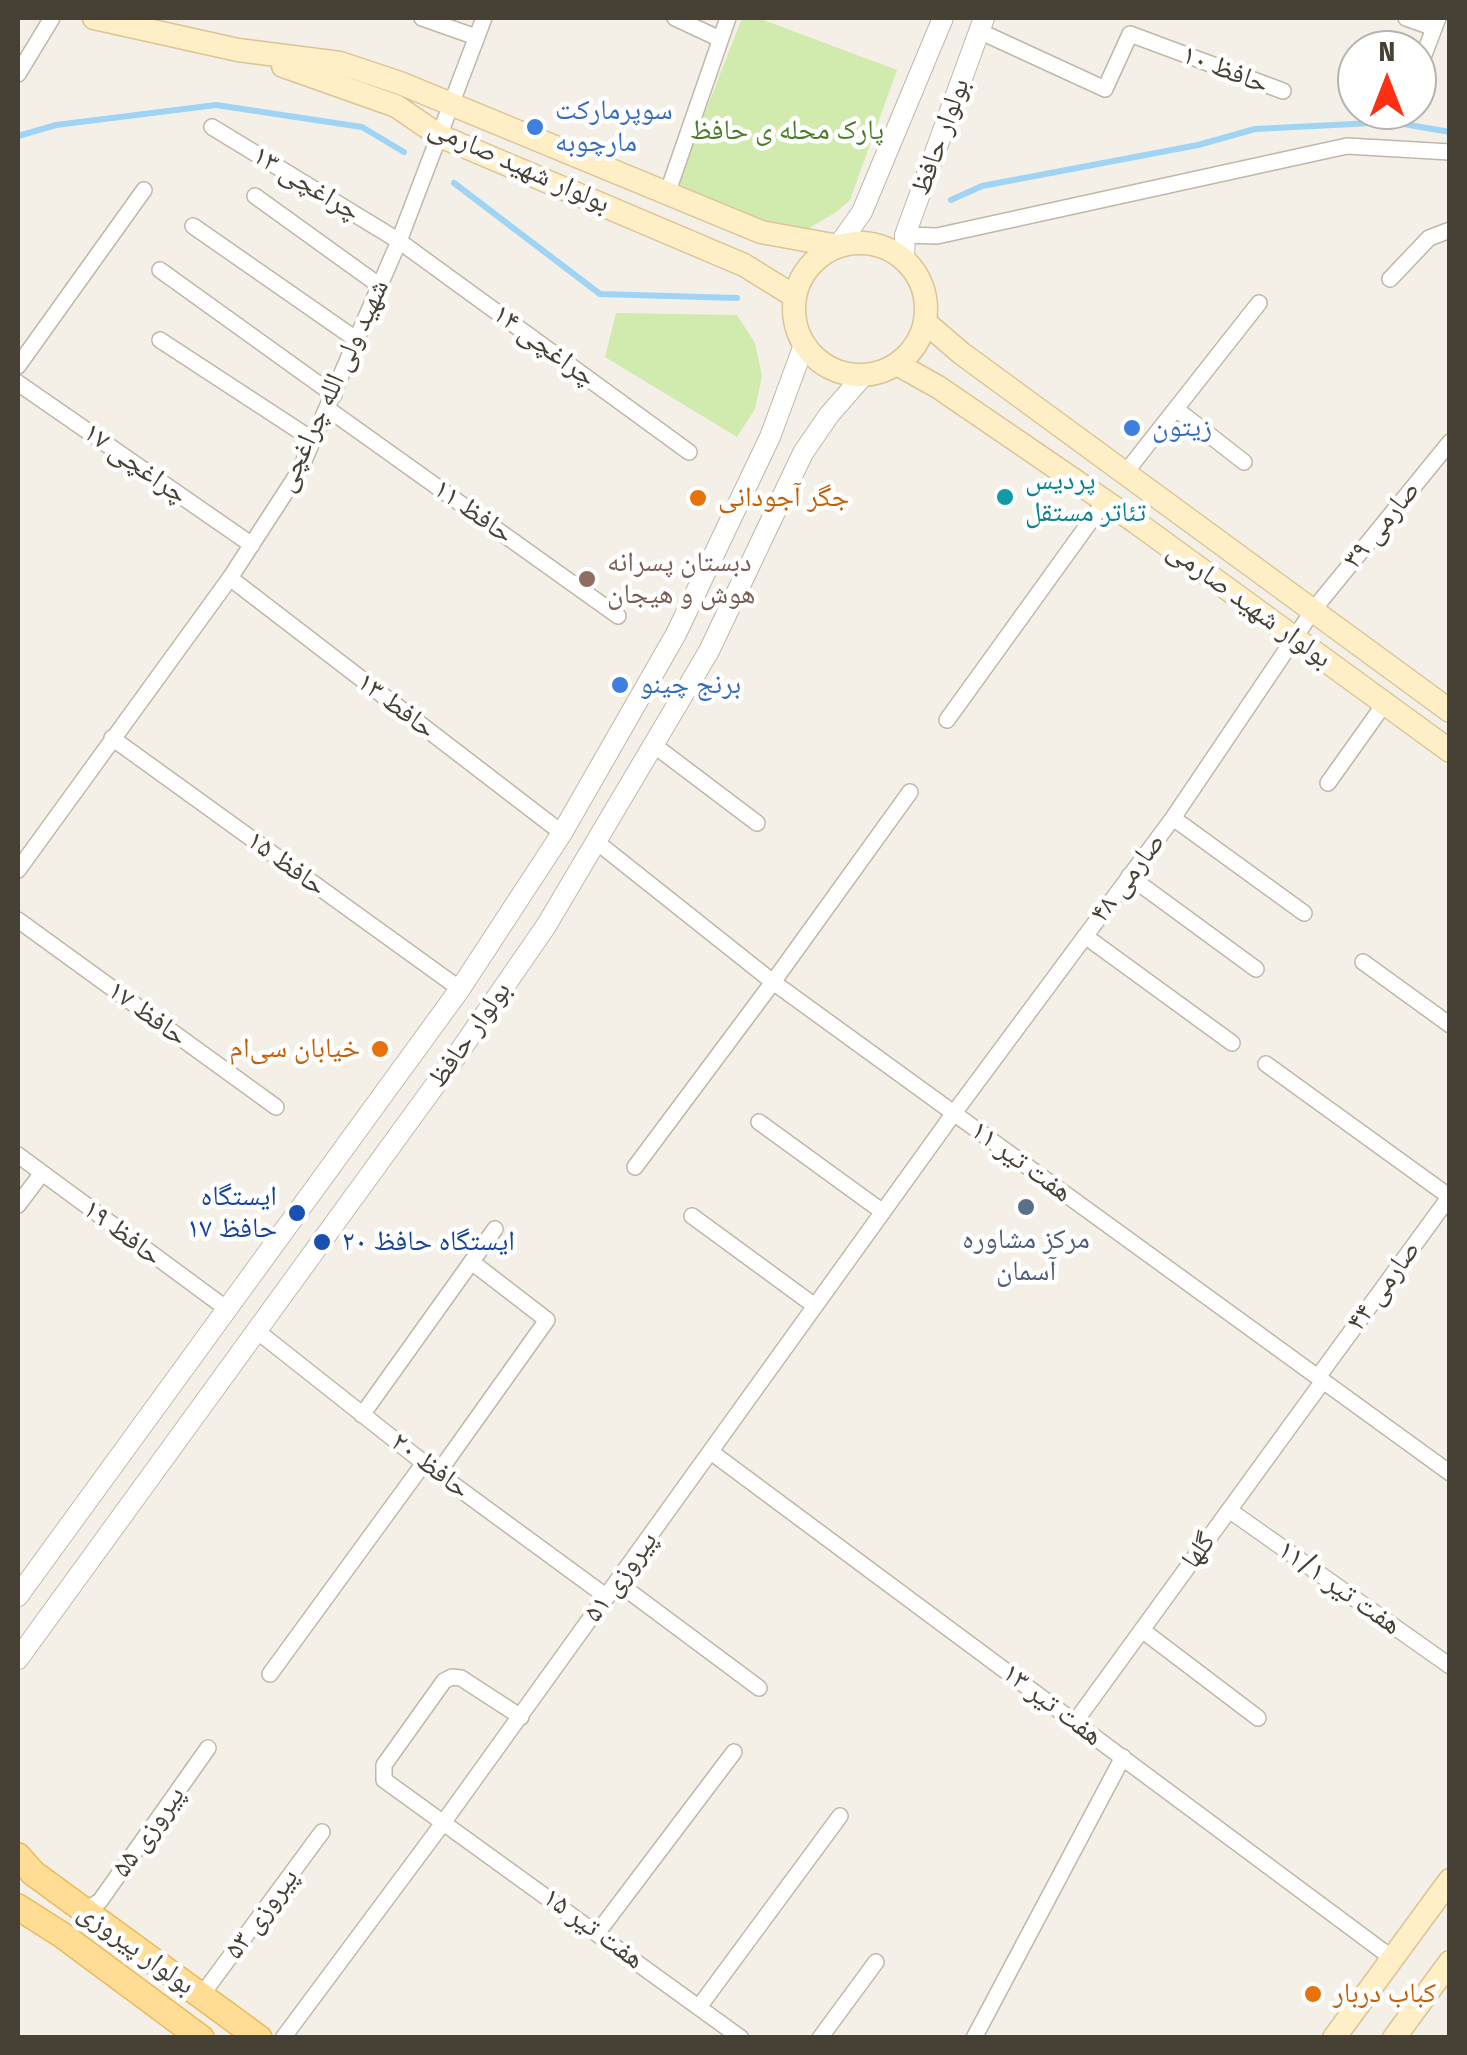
<!DOCTYPE html>
<meta charset="utf-8">
<style>
body{margin:0}
#map{position:relative;width:1467px;height:2055px;overflow:hidden;background:#f4f0e7;font-family:"Fira Sans Condensed",sans-serif}
canvas{display:block}
.frame{position:absolute;inset:0;border:20px solid #474035;pointer-events:none}
.north{position:absolute;left:1337px;top:30px;width:100px;height:100px;box-sizing:border-box;background:#fff;border:2px solid #b5b3ae;border-radius:50%;rotate:0deg;font-size:28px;font-weight:700;line-height:40px;text-align:center;color:#474035}
.north::after{content:'';display:block;margin:auto;width:35px;height:45px;background:#ff2f13;clip-path:polygon(50% 0,100% 100%,50% 72%,0 100%)}
</style>
<div id="map">
<canvas width="1467" height="2055"></canvas>
<div class="frame"></div>
<div class="north">N</div>
</div>
<script>
const ctx = document.querySelector('canvas').getContext('2d');
ctx.lineJoin = 'round';
function paint(path, color) {
  ctx.fillStyle = color;
  ctx.fill(path, 'evenodd');
}
function toPath(rows) {
  const path = new Path2D();
  for (const r of rows) {
    if (r.length === 3) {
      path.moveTo(r[0] + r[2], r[1]);
      path.arc(r[0], r[1], r[2], 0, 2 * Math.PI);
      continue;
    }
    path.moveTo(r[0], r[1]);
    for (let i = 2; i < r.length; i += 2) path.lineTo(r[i], r[i + 1]);
  }
  return path;
}
function trace(path, color, width, dash) {
  ctx.strokeStyle = color;
  ctx.lineWidth = width;
  ctx.lineCap = dash ? 'butt' : 'round';
  ctx.setLineDash(dash || []);
  ctx.stroke(path);
}
function write(font, color, halo, rows, align = 'center') {
  ctx.font = font + ' "Fira Sans Condensed","Noto Naskh Arabic",sans-serif';
  ctx.lineWidth = 9;
  ctx.setLineDash([]);
  ctx.textBaseline = 'middle';
  ctx.strokeStyle = halo;
  ctx.fillStyle = color;
  for (const [text, x, y, turn = 0] of rows) {
    ctx.save();
    ctx.translate(x, y);
    ctx.rotate((+turn || 0) * Math.PI / 180);
    ctx.textAlign = isNaN(turn) ? turn : align;
    if (halo) ctx.strokeText(text, 0, 0);
    ctx.fillText(text, 0, 0);
    ctx.restore();
  }
}
const green = toPath([
 [742,18,758,18,897,70,850,200,835,213,799,234,685,196,679,186,683,169],
 [616,313,737,315,755,343,762,376,755,409,737,437,605,357]
]);
const stream = toPath([
 [18,136,56,125,216,105,362,127,404,152],
 [454,183,600,294,737,298],
 [951,200,982,186,1198,145,1255,129,1392,122,1450,132]
]);
const minor = toPath([
 [422,18,476,37],
 [675,18,720,39],
 [1406,18,1434,28],
 [979,31,1105,89,1130,34,1283,91],
 [1417,73,1438,18],
 [18,74,52,18],
 [212,127,399,241,689,452],
 [667,194,728,18],
 [255,196,380,286],
 [193,226,357,340],
 [905,235,937,236,1347,146,1450,152],
 [160,270,334,395],
 [1390,279,1429,238,1450,230],
 [160,340,313,440],
 [18,366,144,190],
 [18,383,252,545],
 [328,409,618,616],
 [1176,409,1244,462],
 [1126,472,1259,303],
 [230,578,562,833],
 [947,720,1105,501],
 [112,738,460,989],
 [655,746,757,823],
 [1328,783,1385,703],
 [1173,818,1304,913],
 [598,843,773,982,1450,1473],
 [18,870,230,578,300,470,399,241,484,18],
 [1129,876,1256,969],
 [18,920,276,1107],
 [1085,936,1232,1043],
 [1363,962,1450,1025],
 [1266,1064,1450,1197],
 [759,1122,883,1212],
 [18,1155,227,1309],
 [635,1167,773,982,910,792],
 [18,1205,42,1173],
 [692,1216,815,1306],
 [257,1331,424,1463,607,1597],
 [1318,1377,1450,1196],
 [362,1415,495,1229],
 [711,1452,1392,1958],
 [438,1473,547,1320,473,1263],
 [1229,1510,1450,1666],
 [618,1583,759,1688],
 [1142,1630,1258,1718],
 [270,1674,424,1463],
 [521,1717,461,1678,452,1677,444,1681,384,1765,384,1780,741,2038],
 [1075,1722,1323,1381],
 [84,1911,100,1901,208,1748],
 [598,1932,734,1752],
 [201,1996,322,1832],
 [699,2007,840,1816],
 [283,2038,443,1823,954,1113,1173,818,1314,609,1450,442],
 [820,2038,876,1962],
 [974,2038,1123,1757]
]);
const tertiary = toPath([
 [838,246,862,212,943,18],
 [904,259,905,235,984,18],
 [18,1596,460,989,562,833,676,634,770,437,804,345],
 [18,1659,457,1055,546,926,709,651,803,453,829,415,864,375]
]);
const secondary = toPath([
 [94,18,238,50,340,63,400,83,761,232,838,246],
 [283,66,396,106,440,136,744,265,794,296],
 [860,309,66],
 [925,322,961,353,1450,711],
 [897,364,938,387,1137,523,1450,751],
 [1334,2038,1450,1880],
 [1394,2038,1450,1962]
]);
const primary = toPath([
 [18,1856,33,1873,259,2038],
 [18,1907,62,1935,201,2038]
]);
const markers = [
 [535,127,10,"#3f7fe0"],
 [1132,428,10,"#3f7fe0"],
 [1005,497,10,"#0f9aa8"],
 [698,498,10,"#e8710a"],
 [587,579,10,"#8d6e63"],
 [620,685,10,"#3f7fe0"],
 [380,1049,10,"#e8710a"],
 [1026,1207,10,"#5c6f8a"],
 [297,1213,10,"#1a4fb4"],
 [322,1242,10,"#1a4fb4"],
 [1313,1994,10,"#e8710a"]
];
const streetNames = [
 ["حافظ ۱۰",1225,70,21],
 ["بولوار حافظ",941,137,-70],
 ["بولوار شهید صارمی",519,166,24],
 ["چراغچی ۱۳",306,184,31],
 ["چراغچی ۱۴",544,346,36],
 ["شهید ولی الله چراغچی",333,386,-65],
 ["چراغچی ۱۷",135,464,35],
 ["حافظ ۱۱",473,512,35],
 ["صارمی ۳۹",1382,525,-51],
 ["بولوار شهید صارمی",1249,605,36],
 ["حافط ۱۳",396,706,37],
 ["حافظ ۱۵",286,864,36],
 ["صارمی ۴۸",1128,878,-53],
 ["حافظ ۱۷",147,1014,36],
 ["بولوار حافظ",470,1035,-55],
 ["هفت تیر ۱۱",1021,1162,36],
 ["حافظ ۱۹",122,1233,37],
 ["صارمی ۴۴",1384,1286,-54],
 ["حافظ ۲۰",430,1466,37],
 ["گلها",1199,1551,-54],
 ["پیروزی ۵۱",621,1577,-54],
 ["هفت تیر ۱۱/۱",1339,1588,35],
 ["هفت تیر ۱۳",1052,1705,37],
 ["پیروزی ۵۵",149,1832,-55],
 ["پیروزی ۵۳",262,1914,-54],
 ["هفت تیر ۱۵",593,1929,36],
 ["بولوار پیروزی",136,1949,36]
];
const shopNames = [
 ["سوپرمارکت",555,111],
 ["مارچوبه",555,143],
 ["زیتون",1152,428],
 ["برنج چینو",640,685]
];
const parkNames = [
 ["پارک محله ی حافظ",787,131]
];
const cultureNames = [
 ["پردیس",1025,481],
 ["تئاتر مستقل",1025,513]
];
const foodNames = [
 ["جگر آجودانی",718,498],
 ["خیابان سی‌ام",360,1049,"right"],
 ["کباب دربار",1333,1994]
];
const educationNames = [
 ["دبستان پسرانه",607,563],
 ["هوش و هیجان",607,595]
];
const transitNames = [
 ["ایستگاه",277,1197],
 ["حافظ ۱۷",277,1229],
 ["ایستگاه حافظ ۲۰",342,1242,"left"]
];
const serviceNames = [
 ["مرکز مشاوره",1026,1240],
 ["آسمان",1026,1272]
];
paint(green, '#d1eaad');
trace(stream, '#a0d4f4', 6);
trace(minor, '#c0b7a9', 18);
trace(tertiary, '#c0b7a9', 22);
trace(secondary, '#d9c596', 25);
trace(primary, '#e9bb5f', 28);
trace(minor, '#fff', 15);
trace(tertiary, '#fff', 20);
trace(secondary, '#ffefc6', 22);
trace(primary, '#ffdd95', 25);
for (const [x, y, r, color] of markers) {
  const dot = new Path2D();
  dot.arc(x, y, r, 0, 2 * Math.PI);
  ctx.fillStyle = color;
  ctx.fill(dot);
  trace(dot, '#fff', 4);
}
write('28px', '#474035', '#fff', streetNames);
write('28px', '#366cbe', '#fff', shopNames, 'left');
write('28px', '#497c26', '#fff', parkNames);
write('28px', '#0d838f', '#fff', cultureNames, 'left');
write('28px', '#c56008', '#fff', foodNames, 'left');
write('28px', '#785e54', '#fff', educationNames, 'left');
write('28px', '#164399', '#fff', transitNames, 'right');
write('28px', '#4e5e75', '#fff', serviceNames);
</script>
